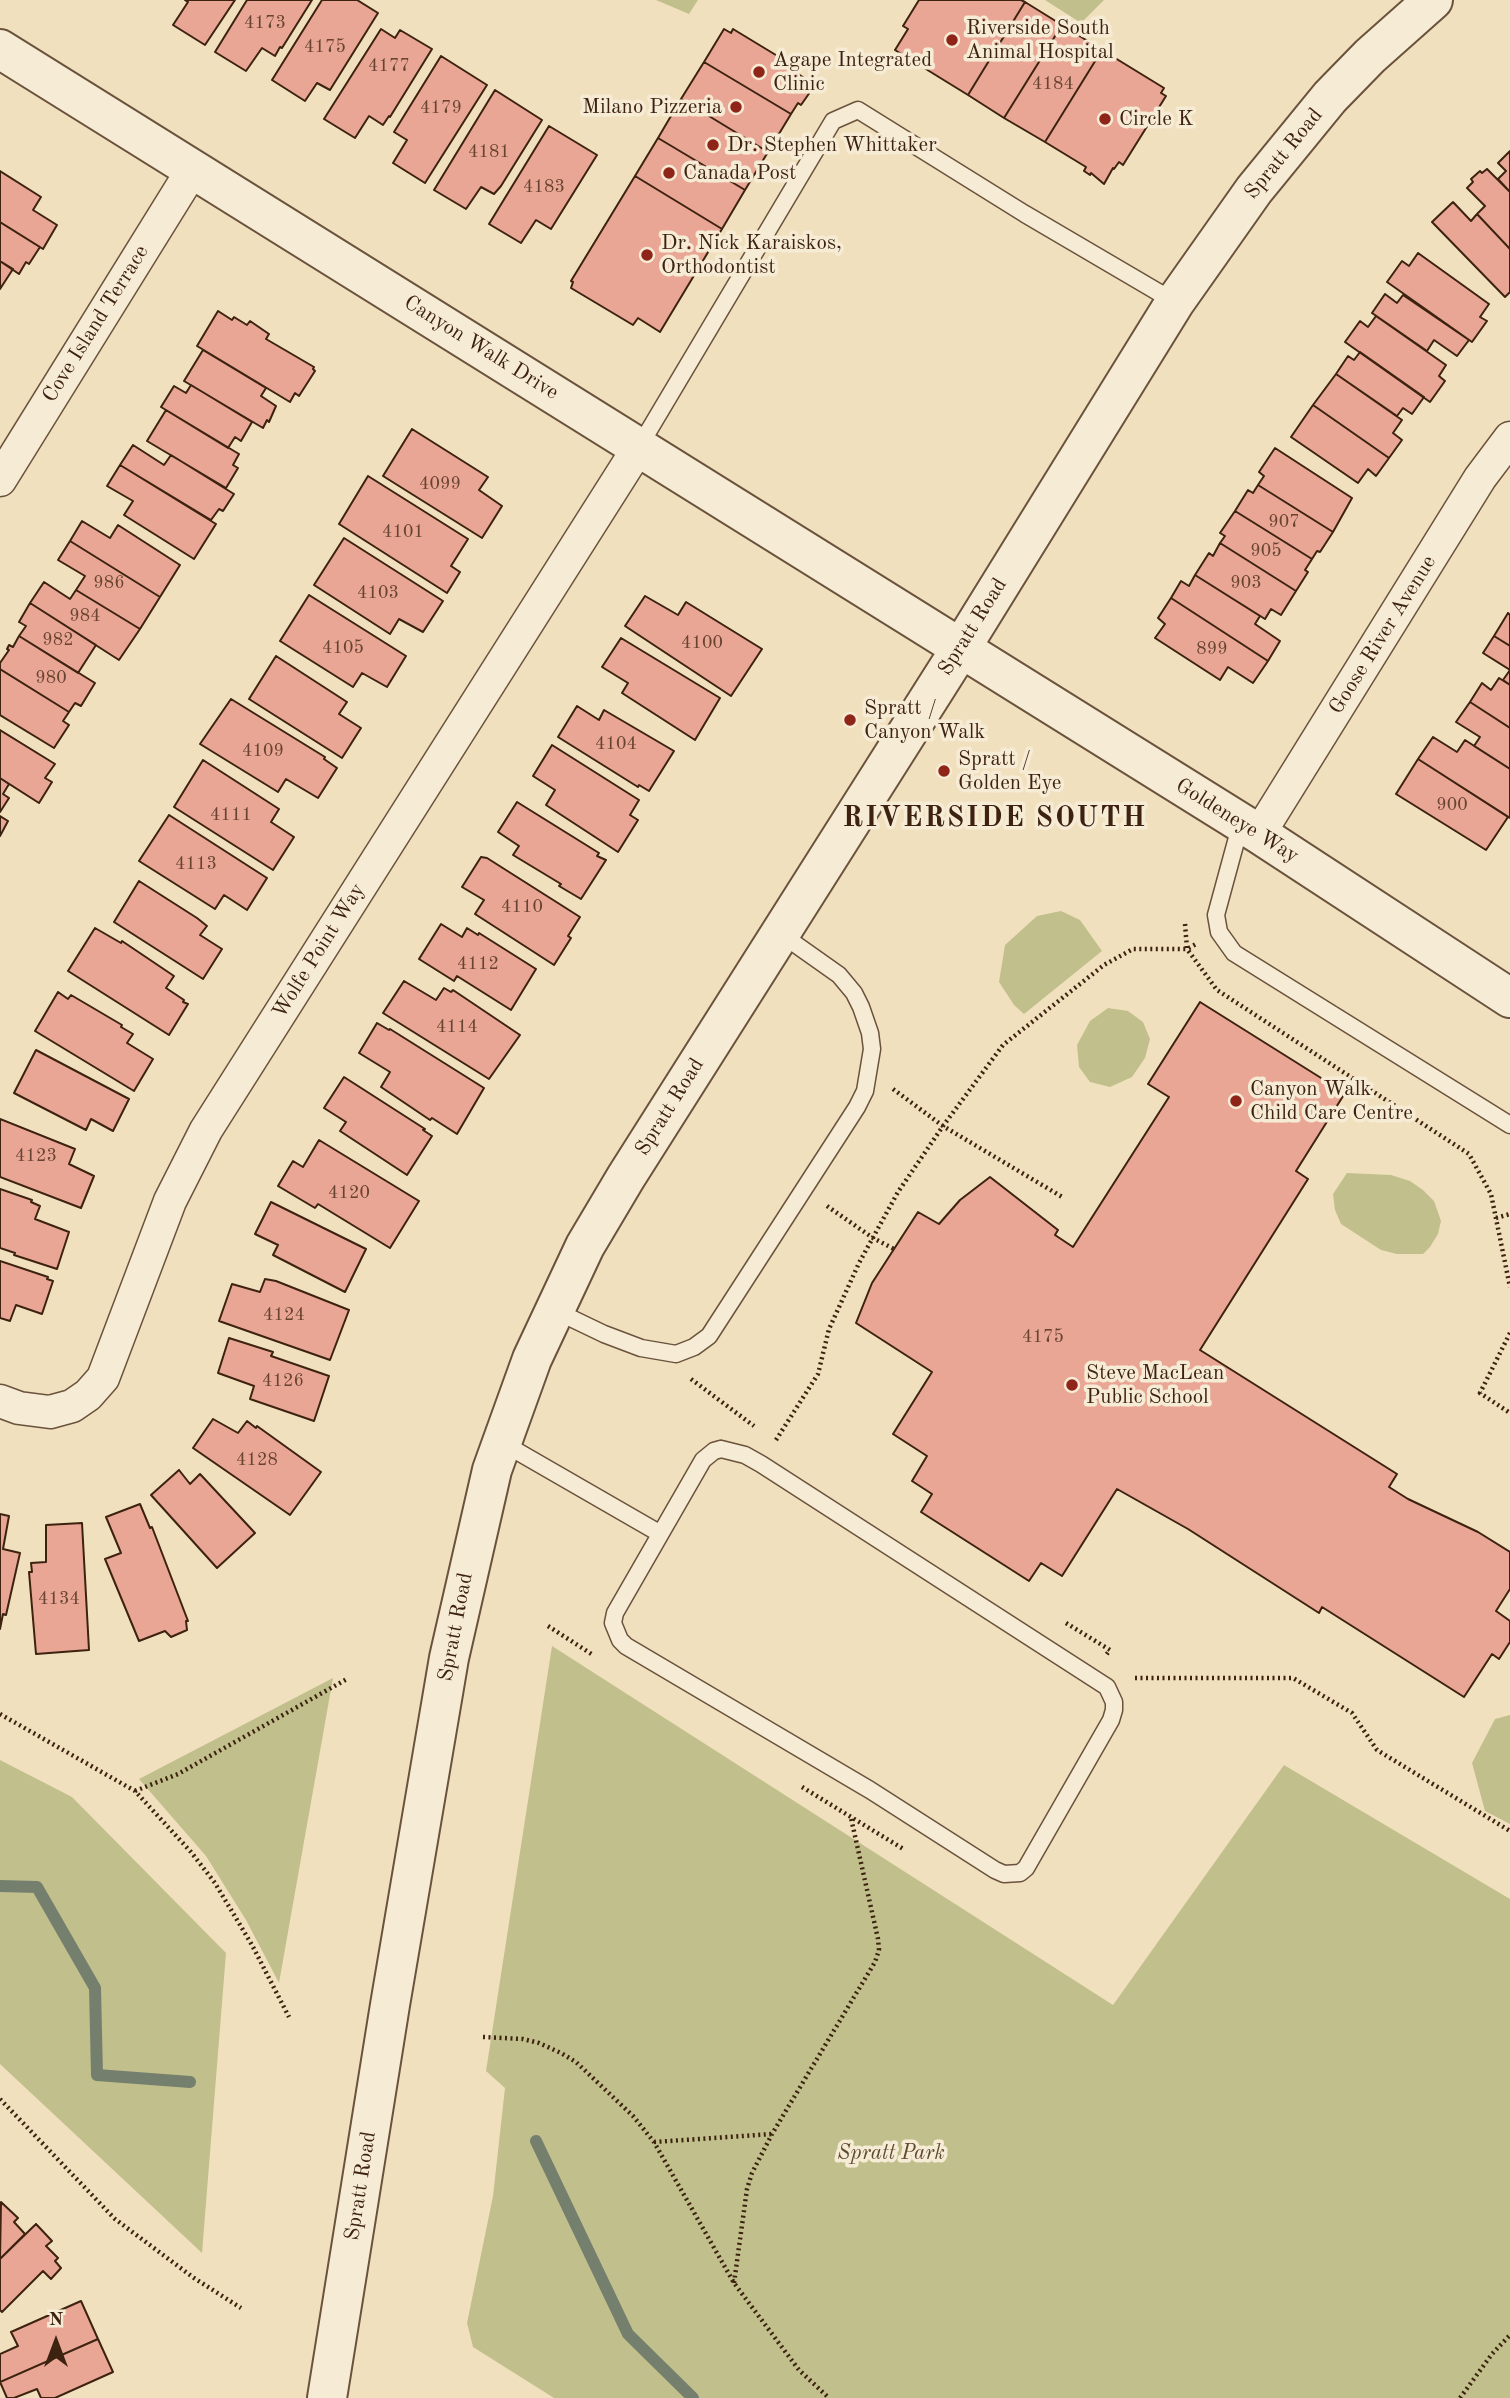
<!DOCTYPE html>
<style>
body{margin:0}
#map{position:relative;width:1510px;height:2398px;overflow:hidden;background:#f1e0be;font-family:"Old Standard TT",serif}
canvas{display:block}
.north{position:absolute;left:21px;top:2307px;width:70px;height:70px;-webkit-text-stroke:5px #f6ebd5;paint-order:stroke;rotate:0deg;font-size:19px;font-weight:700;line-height:28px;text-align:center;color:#3d2210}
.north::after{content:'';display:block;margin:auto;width:24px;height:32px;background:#3d2210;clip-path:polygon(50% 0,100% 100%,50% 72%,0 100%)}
</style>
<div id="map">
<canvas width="1510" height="2398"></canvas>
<div class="north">N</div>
</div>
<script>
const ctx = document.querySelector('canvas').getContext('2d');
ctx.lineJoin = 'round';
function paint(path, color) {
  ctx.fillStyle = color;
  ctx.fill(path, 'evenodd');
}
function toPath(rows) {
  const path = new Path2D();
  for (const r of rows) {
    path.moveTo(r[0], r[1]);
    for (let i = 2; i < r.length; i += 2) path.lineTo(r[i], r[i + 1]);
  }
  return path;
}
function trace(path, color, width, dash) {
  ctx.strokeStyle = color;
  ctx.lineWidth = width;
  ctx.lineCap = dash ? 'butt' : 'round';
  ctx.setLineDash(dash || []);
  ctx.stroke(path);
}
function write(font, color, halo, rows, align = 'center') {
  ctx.font = font + ' "Old Standard TT",serif';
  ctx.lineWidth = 7;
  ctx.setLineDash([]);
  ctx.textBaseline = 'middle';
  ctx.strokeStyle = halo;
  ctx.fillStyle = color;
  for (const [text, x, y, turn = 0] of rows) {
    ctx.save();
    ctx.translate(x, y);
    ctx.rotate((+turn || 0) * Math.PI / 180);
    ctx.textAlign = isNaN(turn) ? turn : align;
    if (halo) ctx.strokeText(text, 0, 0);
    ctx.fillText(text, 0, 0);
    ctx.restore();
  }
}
const green = toPath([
 [656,0,698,0,689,14],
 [1045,0,1104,0,1081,23],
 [1061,911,1080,920,1102,951,1024,1014,1014,1005,999,982,1005,945,1037,916],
 [1108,1008,1128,1011,1143,1022,1150,1039,1145,1058,1132,1077,1110,1087,1090,1082,1079,1067,1077,1045,1090,1021],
 [1347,1173,1391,1175,1410,1181,1423,1190,1434,1201,1441,1221,1438,1234,1430,1247,1423,1254,1397,1254,1381,1250,1341,1224,1335,1210,1333,1194],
 [552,1646,1113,2005,1284,1765,1510,1899,1510,2398,554,2398,473,2347,467,2323,493,2196,505,2088,486,2071],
 [333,1678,279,1983,246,1920,206,1856,139,1779],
 [1510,1715,1510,1824,1485,1811,1472,1763,1495,1719],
 [0,1760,72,1797,226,1953,202,2253,0,2064]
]);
const stream = toPath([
 [0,1886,37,1887,95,1988,97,2075,190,2082],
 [536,2141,628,2334,693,2398]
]);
const building = toPath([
 [185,0,235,0,205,45,173,25,188,2,185,0],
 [247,0,312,0,282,48,280,47,275,56,262,48,246,71,215,52,247,0],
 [322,0,357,0,378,13,330,90,317,83,305,101,272,80,322,0],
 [919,0,1021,0,1025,2,968,95,895,50,908,29,903,26,919,0],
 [1025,2,1062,25,1004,118,968,95,1025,2],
 [1062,25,1102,50,1045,142,1004,118,1062,25],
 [381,29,395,38,400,30,432,49,390,117,389,116,383,125,369,116,355,138,324,119,381,29],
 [724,29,731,33,733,29,794,66,792,70,815,85,801,105,798,103,791,114,704,62,724,29],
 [1102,50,1164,88,1161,93,1166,96,1123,165,1119,162,1114,169,1113,168,1104,184,1091,173,1090,175,1084,171,1086,167,1045,142,1102,50],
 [441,56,487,85,425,183,393,163,407,140,394,132,441,56],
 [704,62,791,114,768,152,681,99,704,62],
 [495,90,542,120,501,186,494,194,481,187,466,209,434,190,495,90],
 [681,99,768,152,745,190,658,138,681,99],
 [549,126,597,155,551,229,536,220,521,243,489,224,549,126],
 [658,138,745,190,722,229,635,176,658,138],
 [1510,151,1510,192,1498,179,1506,171,1498,163,1510,151],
 [1487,169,1510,192,1510,249,1477,214,1485,206,1467,188,1473,182,1471,179,1480,171,1482,173,1487,169],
 [0,171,41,197,33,210,57,225,43,249,0,222,0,171],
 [635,176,722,229,660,332,638,318,633,325,571,288,573,282,571,281,635,176],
 [1453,202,1471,221,1477,214,1510,249,1510,292,1505,297,1432,222,1453,202],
 [0,222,40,247,29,264,26,262,19,274,0,261,0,222],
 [1418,253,1489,304,1480,317,1487,321,1472,342,1387,282,1402,261,1409,266,1418,253],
 [0,261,13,269,0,289,0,261],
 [1385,294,1397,303,1403,295,1469,340,1457,356,1434,340,1427,351,1372,313,1385,294],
 [218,311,232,320,234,317,247,325,250,321,269,334,266,339,314,367,313,369,315,371,299,396,295,393,290,402,197,346,218,311],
 [1376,316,1446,365,1439,376,1445,381,1430,402,1345,342,1360,321,1368,327,1376,316],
 [203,350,266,388,261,396,276,406,269,422,267,420,263,428,184,381,203,350],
 [1360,352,1424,397,1412,414,1403,408,1397,416,1336,374,1348,356,1354,360,1360,352],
 [1336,374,1402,420,1393,433,1402,440,1389,458,1313,405,1336,374],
 [191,385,252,422,241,441,235,437,228,448,161,407,174,386,186,393,191,385],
 [1313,405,1389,458,1376,476,1368,469,1358,483,1291,437,1313,405],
 [166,410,239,454,233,465,238,468,226,488,147,441,166,410],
 [412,429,488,477,479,490,502,506,482,538,383,476,412,429],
 [133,445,164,465,171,455,234,494,223,511,219,509,211,520,120,465,133,445],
 [1275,448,1352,498,1333,532,1258,485,1264,476,1259,472,1275,448],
 [120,465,216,524,194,559,124,515,133,501,107,486,120,465],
 [368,476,468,539,451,566,460,572,447,593,339,524,368,476],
 [1258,485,1333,532,1320,552,1317,551,1312,559,1235,511,1248,490,1253,493,1258,485],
 [1235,511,1312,559,1305,570,1308,572,1296,591,1220,543,1225,536,1220,533,1235,511],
 [82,521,110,538,118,525,180,565,160,597,70,541,82,521],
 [344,538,443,601,423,632,399,619,390,634,314,585,344,538],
 [70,541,160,597,140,629,76,590,85,576,58,560,70,541],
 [1220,543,1296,591,1281,615,1271,609,1265,619,1195,575,1209,553,1213,556,1220,543],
 [1195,575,1260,616,1255,624,1280,641,1268,661,1171,598,1181,581,1189,586,1195,575],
 [44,582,70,599,76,590,140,629,119,660,30,603,44,582],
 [309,595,406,656,387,687,362,673,353,687,280,641,309,595],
 [645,596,678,615,686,602,762,649,731,696,625,626,645,596],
 [1171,598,1268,661,1253,683,1228,667,1220,680,1155,638,1165,624,1158,618,1171,598],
 [30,603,96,645,78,673,19,636,26,626,19,622,30,603],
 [1508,613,1510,615,1510,646,1494,636,1508,613],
 [19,636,95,683,81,706,75,703,69,712,0,669,0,663,9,650,7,649,9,645,13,647,19,636],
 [1494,636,1510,646,1510,685,1503,680,1510,670,1483,653,1494,636],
 [621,638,720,698,695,740,622,693,628,683,602,667,621,638],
 [276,656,347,702,339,714,361,728,342,758,249,699,276,656],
 [0,669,69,712,63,721,69,725,54,748,0,715,0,669],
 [1499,678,1510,685,1510,728,1470,702,1482,683,1491,690,1499,678],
 [231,699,325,757,324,759,337,768,318,798,286,779,278,792,200,744,231,699],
 [1470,702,1510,728,1510,769,1474,746,1480,737,1456,722,1470,702],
 [577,706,599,720,604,710,674,751,649,791,639,785,638,787,558,737,577,706],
 [0,730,55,764,45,778,52,782,39,803,0,778,0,730],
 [1433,737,1457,752,1465,740,1510,769,1510,818,1418,759,1433,737],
 [552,745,639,800,630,815,638,820,618,852,546,805,555,790,533,776,552,745],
 [1418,759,1508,817,1486,850,1396,794,1418,759],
 [203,760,279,809,271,822,294,837,273,870,174,807,203,760],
 [0,778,9,784,3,794,9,798,0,812,0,778],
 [517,802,599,853,597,856,606,860,581,899,559,886,561,884,513,855,519,846,498,832,517,802],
 [169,815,267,878,247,910,224,895,215,909,139,861,169,815],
 [0,816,8,821,0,836,0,816],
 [481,857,487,858,580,917,568,936,571,938,554,965,475,914,484,900,462,887,481,857],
 [139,881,197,918,207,926,200,935,222,949,203,979,114,922,139,881],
 [441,924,462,937,467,928,478,935,479,933,536,969,511,1010,457,976,454,981,419,959,441,924],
 [95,928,121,943,122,941,174,976,166,988,184,1000,183,1002,188,1004,169,1035,68,971,95,928],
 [404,981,436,1000,444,988,451,992,453,990,520,1035,489,1079,383,1013,404,981],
 [58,992,68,999,71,995,122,1025,121,1027,133,1034,127,1043,153,1059,134,1091,35,1031,58,992],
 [1200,1002,1345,1093,1296,1171,1308,1179,1200,1350,1397,1474,1389,1487,1408,1499,1478,1532,1510,1552,1510,1589,1496,1611,1510,1621,1510,1642,1499,1659,1492,1654,1464,1697,1322,1607,1319,1613,1188,1529,1117,1489,1062,1576,1041,1563,1029,1581,921,1512,932,1494,912,1481,927,1456,893,1434,932,1372,856,1323,872,1283,918,1212,939,1224,960,1200,990,1177,1058,1230,1055,1235,1073,1247,1169,1097,1148,1084,1200,1002],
 [377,1023,389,1030,390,1029,484,1088,457,1134,432,1118,430,1120,381,1087,390,1072,359,1053,377,1023],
 [36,1050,129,1099,113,1131,91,1119,86,1130,14,1093,36,1050],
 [344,1077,425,1129,423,1130,432,1136,407,1175,340,1131,346,1122,324,1108,344,1077],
 [0,1119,75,1149,69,1164,94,1176,81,1208,0,1177,0,1119],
 [319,1140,419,1201,390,1248,318,1204,315,1208,278,1186,293,1161,303,1167,319,1140],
 [0,1189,32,1200,31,1202,40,1206,35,1219,69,1232,57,1269,14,1255,15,1253,0,1248,0,1189],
 [271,1202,366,1249,345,1292,273,1255,278,1245,255,1234,271,1202],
 [0,1261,48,1277,47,1279,53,1281,42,1314,16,1305,10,1321,0,1318,0,1261],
 [265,1279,276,1281,349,1310,330,1360,219,1321,232,1284,260,1292,265,1279],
 [229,1338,273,1352,271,1356,329,1376,314,1421,250,1399,254,1386,218,1373,229,1338],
 [213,1419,238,1433,247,1421,256,1428,257,1426,321,1472,290,1515,193,1448,213,1419],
 [179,1470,190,1484,200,1474,255,1533,217,1568,151,1495,179,1470],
 [140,1504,150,1528,152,1527,188,1621,186,1621,187,1630,171,1637,165,1631,139,1641,105,1559,121,1553,106,1517,140,1504],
 [0,1514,9,1516,3,1549,20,1553,6,1615,3,1614,0,1629,0,1514],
 [82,1523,89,1650,36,1654,29,1572,32,1572,31,1563,46,1562,46,1525,82,1523],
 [1,2202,18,2218,14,2222,25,2234,0,2259,1,2202],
 [36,2224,52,2241,46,2246,58,2258,55,2261,61,2268,51,2279,43,2271,2,2312,0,2310,0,2259,36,2224],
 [81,2301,98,2339,0,2382,0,2354,18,2346,11,2332,81,2301],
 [98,2339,113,2372,55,2398,41,2398,37,2389,14,2398,7,2398,0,2382,98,2339]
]);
const path = toPath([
 [1185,924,1187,949,1217,990,1469,1154,1491,1194,1510,1287],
 [893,1089,943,1126,1064,1198],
 [827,1206,873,1238,894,1249],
 [1496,1218,1510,1214],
 [1510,1333,1480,1393,1510,1413],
 [691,1379,754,1426],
 [776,1440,818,1374,829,1329,859,1263,898,1192,943,1126,1003,1045,1104,965,1133,949,1187,949,1196,944],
 [1066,1623,1110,1650,1106,1655],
 [548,1626,593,1655],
 [1135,1678,1293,1678,1352,1713,1377,1750,1510,1831],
 [0,1714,135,1791,191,1852,215,1883,252,1945,289,2017],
 [802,1787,905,1850],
 [135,1791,178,1774,347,1679],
 [483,2037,523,2039,539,2043,561,2053,576,2062,633,2116,654,2142,734,2283,799,2370,829,2398],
 [0,2099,115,2219,194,2278,241,2308],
 [654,2142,772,2134],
 [734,2283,747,2189,752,2173,772,2134,875,1962,879,1950,878,1939,851,1818],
 [1460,2398,1492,2354,1510,2335]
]);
const service = toPath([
 [639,447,833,121,858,110,1025,214,1175,302],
 [1241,823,1216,915,1219,932,1234,953,1510,1125],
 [554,1310,604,1334,641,1348,676,1354,694,1347,709,1336,857,1107,865,1091,872,1049,870,1033,861,1007,854,993,839,975,781,934],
 [501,1442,659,1533],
 [721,1449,745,1455,761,1464,1107,1687,1114,1702,1114,1710,1111,1720,1026,1868,1020,1873,1004,1874,995,1870,870,1790,626,1646,620,1640,613,1623,615,1613,703,1460,714,1451,721,1449]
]);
const minor = toPath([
 [0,480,193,169],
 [1259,834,1480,478,1510,438],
 [0,1401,19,1408,50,1412,72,1406,88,1395,103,1378,170,1201,206,1130,639,447]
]);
const tertiary = toPath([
 [0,49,1259,834,1510,998],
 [327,2398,390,2005,449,1658,492,1470,532,1359,585,1246,626,1177,961,648,1175,302,1254,190,1330,97,1370,56,1433,0]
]);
const markers = [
 [952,40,7,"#8f2418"],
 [759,72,7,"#8f2418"],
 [736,107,7,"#8f2418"],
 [1105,119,7,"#8f2418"],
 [713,145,7,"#8f2418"],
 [669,173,7,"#8f2418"],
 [647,255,7,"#8f2418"],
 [850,720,7,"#8f2418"],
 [944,771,7,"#8f2418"],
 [1236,1101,7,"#8f2418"],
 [1072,1385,7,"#8f2418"]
];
const numberNames = [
 ["4173",265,23],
 ["4175",325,47],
 ["4177",389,66],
 ["4184",1053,84],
 ["4179",441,108],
 ["4181",489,152],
 ["4183",544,187],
 ["4099",440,484],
 ["907",1284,522],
 ["4101",403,532],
 ["905",1266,551],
 ["986",109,583],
 ["903",1246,583],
 ["4103",378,593],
 ["984",85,616],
 ["982",58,640],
 ["4100",702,643],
 ["4105",343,648],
 ["899",1212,649],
 ["980",51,678],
 ["4104",616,744],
 ["4109",263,751],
 ["900",1452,805],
 ["4111",231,815],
 ["4113",196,864],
 ["4110",522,907],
 ["4112",478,964],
 ["4114",457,1027],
 ["4123",36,1156],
 ["4120",349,1193],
 ["4124",284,1315],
 ["4175",1043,1337],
 ["4126",283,1381],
 ["4128",257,1460],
 ["4134",59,1599]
];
const poiNames = [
 ["Riverside South",966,28],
 ["Animal Hospital",966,52],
 ["Agape Integrated",773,60],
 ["Clinic",773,84],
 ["Milano Pizzeria",722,107,"right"],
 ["Circle K",1119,119],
 ["Dr. Stephen Whittaker",727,145],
 ["Canada Post",683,173],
 ["Dr. Nick Karaiskos,",661,243],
 ["Orthodontist",661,267],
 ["Spratt /",864,708],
 ["Canyon Walk",864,732],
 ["Spratt /",958,759],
 ["Golden Eye",958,783],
 ["Canyon Walk",1250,1089],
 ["Child Care Centre",1250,1113],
 ["Steve MacLean",1086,1373],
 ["Public School",1086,1397]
];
const streetNames = [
 ["Spratt Road",1284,154,-51],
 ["Cove Island Terrace",96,324,-58],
 ["Canyon Walk Drive",481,348,32],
 ["Spratt Road",973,627,-58],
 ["Goose River Avenue",1383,635,-58],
 ["Goldeneye Way",1237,821,32],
 ["Wolfe Point Way",319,951,-58],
 ["Spratt Road",670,1107,-58],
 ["Spratt Road",456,1627,-79],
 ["Spratt Road",361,2186,-81]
];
const parkNames = [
 ["Spratt Park",891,2153]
];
const districtNames = [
 ["RIVERSIDE SOUTH",995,819]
];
paint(green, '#c1c08c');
trace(stream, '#757f6e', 12);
paint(building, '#e9a695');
trace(building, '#3d2210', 2);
trace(service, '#6a523c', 19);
trace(minor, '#6a523c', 35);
trace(tertiary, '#6a523c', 42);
trace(path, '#3d2210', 4.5, [2, 3.5]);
trace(service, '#f6ebd5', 16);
trace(minor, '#f6ebd5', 32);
trace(tertiary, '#f6ebd5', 38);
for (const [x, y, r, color] of markers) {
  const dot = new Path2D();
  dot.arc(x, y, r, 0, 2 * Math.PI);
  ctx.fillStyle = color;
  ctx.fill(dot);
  trace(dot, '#f6ebd5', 2.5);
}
write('18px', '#684331', null, numberNames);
write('21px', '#3d2210', '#f6ebd5', poiNames, 'left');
write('21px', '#3d2210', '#f6ebd5', streetNames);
write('italic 21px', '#5e4a2f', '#f6ebd5', parkNames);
ctx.letterSpacing = '2px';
write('bold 28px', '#3d2210', '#f6ebd5', districtNames);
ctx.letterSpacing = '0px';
</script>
